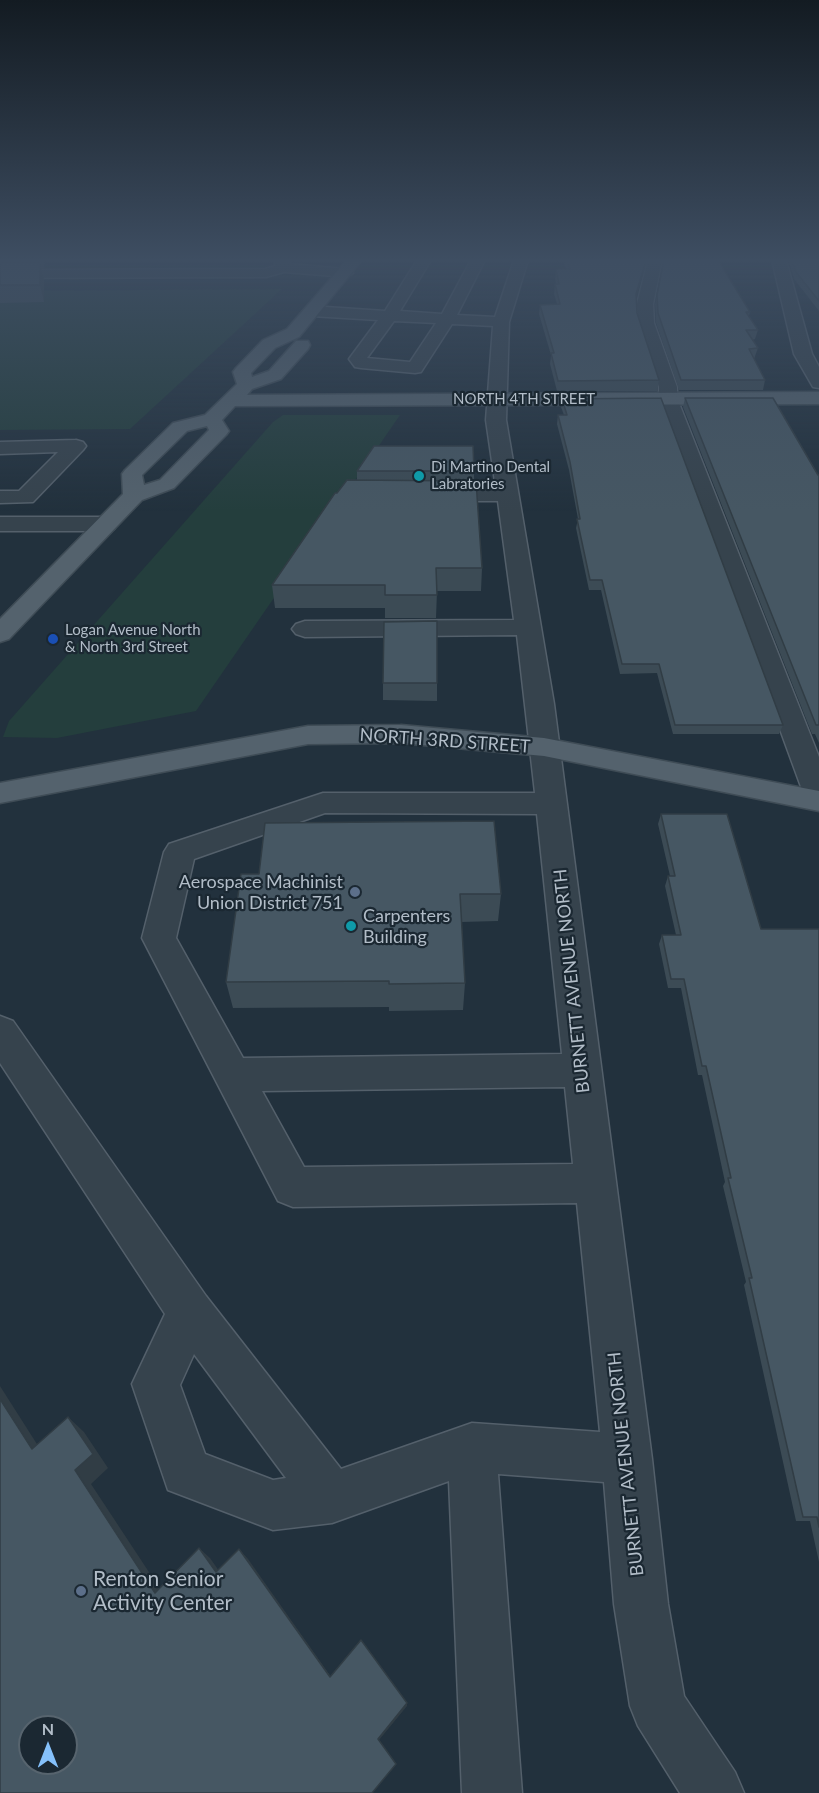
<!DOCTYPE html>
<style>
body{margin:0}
#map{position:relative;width:819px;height:1793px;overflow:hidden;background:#22313d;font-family:Lato,sans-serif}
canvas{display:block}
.north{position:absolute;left:18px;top:1715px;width:60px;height:60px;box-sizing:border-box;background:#1b2832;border:2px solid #57646e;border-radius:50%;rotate:0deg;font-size:16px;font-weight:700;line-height:24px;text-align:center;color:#b2bdc8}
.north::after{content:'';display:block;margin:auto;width:21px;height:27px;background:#85c1fb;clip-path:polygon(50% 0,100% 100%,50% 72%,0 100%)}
</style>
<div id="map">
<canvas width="819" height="1793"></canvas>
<div class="north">N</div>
</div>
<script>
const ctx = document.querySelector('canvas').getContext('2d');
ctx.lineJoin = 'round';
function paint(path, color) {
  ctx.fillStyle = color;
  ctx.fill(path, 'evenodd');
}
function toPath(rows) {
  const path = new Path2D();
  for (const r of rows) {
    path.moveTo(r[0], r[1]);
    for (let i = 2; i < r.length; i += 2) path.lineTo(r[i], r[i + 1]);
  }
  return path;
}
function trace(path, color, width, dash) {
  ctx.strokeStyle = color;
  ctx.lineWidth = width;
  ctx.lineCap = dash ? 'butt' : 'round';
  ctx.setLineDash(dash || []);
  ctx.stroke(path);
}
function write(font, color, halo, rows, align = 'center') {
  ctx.font = font + ' Lato,sans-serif';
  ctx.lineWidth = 4.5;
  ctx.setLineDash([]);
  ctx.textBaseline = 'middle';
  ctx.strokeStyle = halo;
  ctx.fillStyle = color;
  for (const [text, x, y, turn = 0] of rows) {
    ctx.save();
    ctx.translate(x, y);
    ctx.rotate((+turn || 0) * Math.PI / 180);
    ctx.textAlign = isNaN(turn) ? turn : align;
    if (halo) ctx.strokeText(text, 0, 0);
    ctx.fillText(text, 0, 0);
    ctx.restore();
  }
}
const green = toPath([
 [282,289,130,429,0,430,0,291],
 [283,415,400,415,196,711,57,738,3,737,9,721,273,422]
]);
const minor = toPath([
 [275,260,289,260,290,264,346,269,353,273,346,277,284,272,266,277,0,278,0,270,265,269,275,266,275,260],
 [417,260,431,260,400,311,442,314,471,260,485,260,457,315,495,317,514,260,528,260,509,322,506,420,554,704,652,1459,668,1604,684,1696,735,1772,744,1793,680,1793,638,1726,630,1706,614,1604,604,1482,498,1474,522,1793,462,1793,449,1481,332,1523,273,1530,168,1490,132,1384,165,1314,0,1063,0,1016,13,1021,206,1296,341,1469,472,1423,600,1432,577,1203,293,1207,278,1201,142,938,164,852,169,844,323,793,535,793,517,635,305,637,296,634,292,629,296,624,305,621,514,620,498,501,432,501,424,500,421,495,424,490,432,489,496,489,486,420,493,326,452,324,421,372,415,373,361,368,355,367,349,359,378,320,311,316,303,311,311,306,385,311,417,260],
 [394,321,436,323,410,362,367,358,394,321],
 [325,813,537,814,562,1054,243,1058,176,938,194,859,325,813],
 [565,1087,573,1164,304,1167,262,1091,565,1087],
 [194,1354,286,1478,273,1480,205,1454,180,1385,194,1354],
 [648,260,662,260,653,304,654,323,677,387,677,398,819,757,819,805,808,802,804,795,659,398,659,387,638,323,637,304,648,260],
 [772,260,786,260,812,354,819,367,819,388,813,387,794,354,772,260],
 [76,440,83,442,86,446,83,450,33,502,0,503,0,491,19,491,58,452,0,454,0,442,76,440],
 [0,517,106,517,114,519,117,524,114,529,106,531,0,531,0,517]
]);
const major = toPath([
 [347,260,362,260,299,337,275,348,251,373,252,377,269,371,296,341,308,341,310,345,308,349,281,379,252,389,247,395,819,392,819,404,235,406,222,420,229,431,226,435,174,488,142,500,9,639,0,642,0,619,123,494,122,474,125,470,173,423,205,415,237,384,233,372,236,368,263,340,287,329,347,260],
 [207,426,209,430,160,480,144,485,142,475,187,431,207,426],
 [401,725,544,738,819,791,819,811,544,756,401,743,308,744,0,803,0,783,308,726,401,725]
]);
const wall = toPath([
 [0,260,45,260,44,268,41,268,44,280,44,302,0,303],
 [565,260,647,260,636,298,637,313,659,380,657,391,557,391,550,364,551,355,539,314,540,305,557,304,554,294,555,284,556,284,555,279,556,269,566,269,564,265],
 [664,260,750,312,749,316,758,330,755,339,752,340,758,348,754,359,765,380,763,390,679,390,656,323,655,304],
 [788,260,819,260,819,311,794,279],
 [685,398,819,475,819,743,815,734,812,734,683,407],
 [562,399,783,725,779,734,673,734,657,673,620,674,601,590,589,590,576,528,578,519,569,470,557,424,558,415,564,415,561,407],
 [357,471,474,471,474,481,482,568,481,591,437,591,436,618,385,618,385,608,275,608,272,585,337,493,357,480],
 [383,683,437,683,437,701,383,700],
 [661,814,761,929,819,929,819,1562,810,1521,796,1521,744,1285,746,1282,723,1186,725,1182,702,1075,698,1075,681,988,668,988,659,944,662,935,676,935,665,886,668,876,670,876,658,824],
 [241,874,501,894,498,921,461,922,465,983,463,1010,389,1011,389,1007,233,1008,226,982]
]);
const shadedWall = toPath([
 [646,260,647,260,635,303,636,294],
 [40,263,44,280,44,302,40,285],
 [0,1386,49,1463,32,1449,0,1399],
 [68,1417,84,1432,108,1468,91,1484,168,1601,155,1593,75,1470],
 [199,1548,210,1558,226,1581,216,1572],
 [239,1549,248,1559,334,1681,330,1677],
 [407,1703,407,1706,379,1740,396,1763,372,1793,378,1739]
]);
const building = toPath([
 [567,260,646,260,636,294,637,313,659,380,558,381,551,353,554,353,540,305,560,304,555,284,559,284,556,269,570,269,567,260],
 [664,260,718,260,750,312,746,312,758,330,746,330,758,348,749,349,765,380,681,380,658,313,657,295,664,260],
 [792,260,819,260,819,301,796,272,792,260],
 [0,263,40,263,40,285,0,285,0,263],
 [661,398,783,725,675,725,659,664,622,664,602,580,590,580,577,519,580,519,570,462,558,415,567,415,562,399,661,398],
 [685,398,773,398,818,475,819,475,819,725,816,725,685,398],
 [374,446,473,446,474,471,357,471,374,446],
 [347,480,476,481,482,568,436,568,437,595,385,595,385,585,272,585,335,493,337,493,347,480],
 [437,621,437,683,383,683,384,622,437,621],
 [661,814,727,814,761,929,819,929,819,1527,817,1517,803,1517,749,1278,752,1278,728,1178,731,1178,706,1066,702,1066,684,979,671,979,662,935,681,935,668,876,675,876,661,814],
 [494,821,501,894,460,894,465,983,389,984,389,981,226,982,241,874,259,874,265,823,494,821],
 [0,1399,32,1449,68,1417,93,1454,75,1470,155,1593,199,1548,216,1572,239,1549,330,1677,361,1640,407,1703,378,1739,396,1764,372,1793,0,1793,0,1399],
 [30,1727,66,1727,66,1763,30,1763,30,1727]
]);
const markers = [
 [419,476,6,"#0f9aa8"],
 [53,639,6,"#1a4fb4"],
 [355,892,6,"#5c6f8a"],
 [351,926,6,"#0f9aa8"],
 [81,1591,6,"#5c6f8a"]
];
const farStreetnames = [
 ["NORTH 4TH STREET",524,399]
];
const farPoinames = [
 ["Di Martino Dental",431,467],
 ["Labratories",431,484],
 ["Logan Avenue North",65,630],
 ["& North 3rd Street",65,647]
];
const streetNames = [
 ["NORTH 3RD STREET",445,741,4],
 ["BURNETT AVENUE NORTH",572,981,-96],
 ["BURNETT AVENUE NORTH",626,1464,-96]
];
const poiNames = [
 ["Aerospace Machinist",343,882],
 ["Union District 751",343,903],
 ["Carpenters",363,916,"left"],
 ["Building",363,937,"left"]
];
const nearPoinames = [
 ["Renton Senior",93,1579],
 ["Activity Center",93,1603]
];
paint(green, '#243e3d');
trace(minor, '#54606b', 3);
trace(major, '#3f4c56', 3);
paint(minor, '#36434d');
paint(major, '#54626d');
paint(wall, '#3c4b55');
paint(shadedWall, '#313d45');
paint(building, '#465763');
trace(building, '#313d45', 1.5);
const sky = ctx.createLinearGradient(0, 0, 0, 511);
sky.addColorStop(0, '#131b22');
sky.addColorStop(0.51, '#3e4e62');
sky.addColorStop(1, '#3e4e6200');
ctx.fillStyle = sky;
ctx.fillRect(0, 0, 819, 511);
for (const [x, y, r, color] of markers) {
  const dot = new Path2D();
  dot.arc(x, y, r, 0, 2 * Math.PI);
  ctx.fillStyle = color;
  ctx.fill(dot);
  trace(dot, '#1b2832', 2);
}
write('15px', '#b2bdc8', '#1b2832', farStreetnames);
write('15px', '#b2bdc8', '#1b2832', farPoinames, 'left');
write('18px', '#b2bdc8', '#1b2832', streetNames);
write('18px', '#b2bdc8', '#1b2832', poiNames, 'right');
write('21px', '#b2bdc8', '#1b2832', nearPoinames, 'left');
</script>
